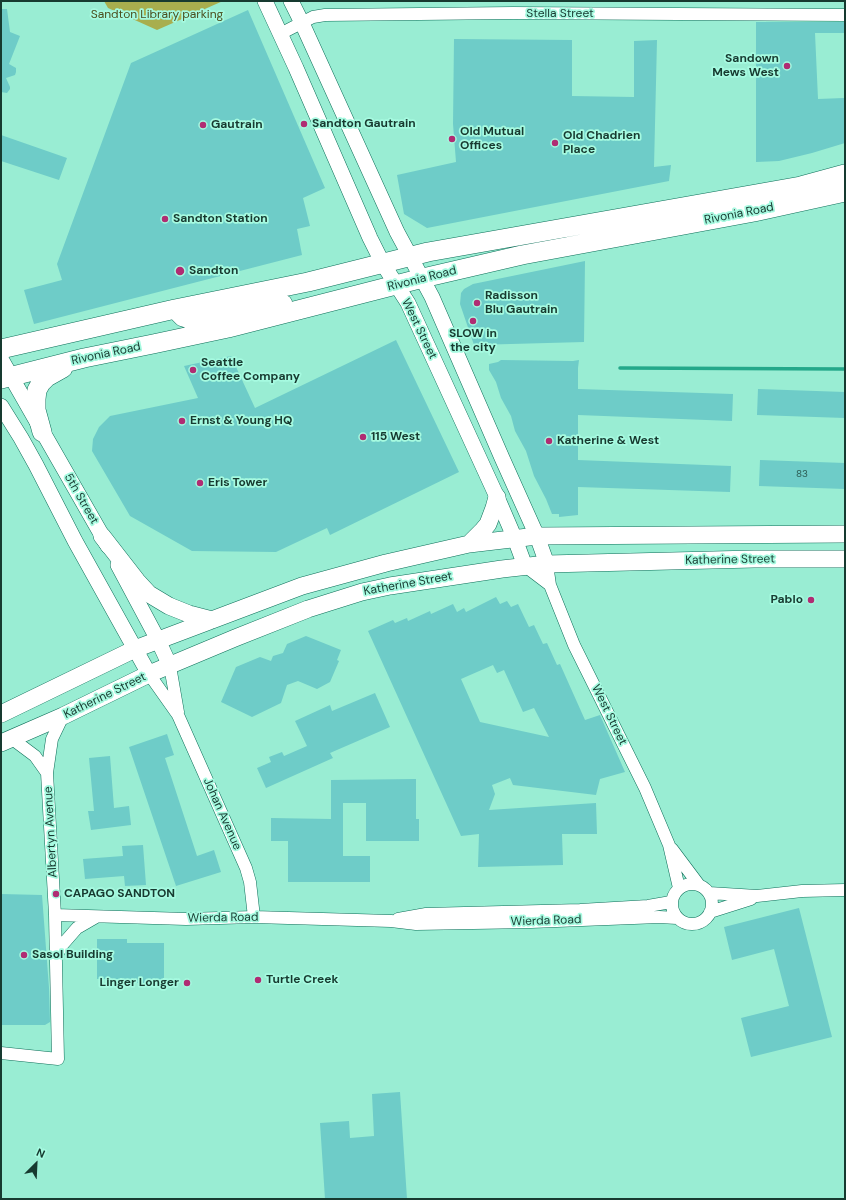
<!DOCTYPE html>
<style>
body{margin:0}
#map{position:relative;width:846px;height:1200px;overflow:hidden;background:#99edd3;font-family:"DM Sans",sans-serif}
canvas{display:block}
.frame{position:absolute;inset:0;border:2px solid #173a30;pointer-events:none}
.north{position:absolute;left:16px;top:1144px;width:40px;height:40px;-webkit-text-stroke:3px #a6fae0;paint-order:stroke;rotate:24deg;font-size:11px;font-weight:700;line-height:16px;text-align:center;color:#173a30}
.north::after{content:'';display:block;margin:auto;width:14px;height:18px;background:#173a30;clip-path:polygon(50% 0,100% 100%,50% 72%,0 100%)}
</style>
<div id="map">
<canvas width="846" height="1200"></canvas>
<div class="frame"></div>
<div class="north">N</div>
</div>
<script>
const ctx = document.querySelector('canvas').getContext('2d');
ctx.lineJoin = 'round';
function paint(path, color) {
  ctx.fillStyle = color;
  ctx.fill(path, 'evenodd');
}
function toPath(rows) {
  const path = new Path2D();
  for (const r of rows) {
    if (r.length === 3) {
      path.moveTo(r[0] + r[2], r[1]);
      path.arc(r[0], r[1], r[2], 0, 2 * Math.PI);
      continue;
    }
    path.moveTo(r[0], r[1]);
    for (let i = 2; i < r.length; i += 2) path.lineTo(r[i], r[i + 1]);
  }
  return path;
}
function trace(path, color, width, dash) {
  ctx.strokeStyle = color;
  ctx.lineWidth = width;
  ctx.lineCap = dash ? 'butt' : 'round';
  ctx.setLineDash(dash || []);
  ctx.stroke(path);
}
function write(font, color, halo, rows, align = 'center') {
  ctx.font = font + ' "DM Sans",sans-serif';
  ctx.lineWidth = 3.5;
  ctx.setLineDash([]);
  ctx.textBaseline = 'middle';
  ctx.strokeStyle = halo;
  ctx.fillStyle = color;
  for (const [text, x, y, turn = 0] of rows) {
    ctx.save();
    ctx.translate(x, y);
    ctx.rotate((+turn || 0) * Math.PI / 180);
    ctx.textAlign = isNaN(turn) ? turn : align;
    if (halo) ctx.strokeText(text, 0, 0);
    ctx.fillText(text, 0, 0);
    ctx.restore();
  }
}
const green = toPath([
 [104,1,223,1,157,30,108,8]
]);
const stream = toPath([
 [620,368,845,369]
]);
const building = toPath([
 [1,9,7,9,10,32,20,36,9,64,16,68,16,72,15,75,6,78,10,87,10,89,7,93,1,92],
 [248,10,325,188,303,198,310,226,297,229,302,255,34,324,24,290,62,280,57,264,131,63],
 [756,22,845,22,845,33,815,33,818,99,844,98,845,143,812,153,779,161,756,162],
 [454,39,572,40,572,96,634,97,634,41,657,40,654,167,671,165,669,181,427,228,404,214,397,175,456,162,453,124],
 [1,135,67,158,59,180,1,161],
 [585,261,584,342,474,345,460,304,461,293,464,289,473,284],
 [396,340,459,472,330,535,327,528,276,552,192,551,130,516,92,451,93,439,99,427,110,416,198,398,184,366,231,356,255,408],
 [501,360,573,361,579,360,578,368,578,389,733,394,732,421,578,415,578,460,731,466,730,492,578,487,578,515,559,517,559,514,552,514,546,499,534,476,526,451,515,431,511,416,501,398,496,382,489,370,489,364,498,362],
 [758,389,845,392,845,418,757,415],
 [760,460,845,463,845,489,759,486],
 [496,597,500,604,507,601,511,607,518,604,529,627,534,625,543,644,547,643,557,665,560,664,585,720,600,715,625,772,600,779,596,795,513,785,510,778,492,785,495,794,489,810,596,803,597,834,562,834,563,865,478,867,479,834,461,836,368,631,393,620,395,623,407,618,408,621,430,611,431,614,453,604,457,612,464,608,466,612],
 [493,665,497,673,504,670,523,712,534,708,549,737,480,722,461,679],
 [306,636,341,650,337,660,339,661,330,682,317,689,298,681,287,685,281,703,252,717,221,702,236,667,260,657,271,661,273,656,283,653,287,644],
 [375,693,390,727,330,753,333,758,266,788,257,768,271,762,269,757,282,752,284,756,307,746,295,721,330,705,332,711],
 [167,734,174,755,165,758,197,856,214,850,221,872,176,886,129,747],
 [110,756,114,808,129,806,131,825,91,830,88,811,94,811,89,758],
 [416,779,416,819,419,819,419,841,366,841,366,803,343,803,343,856,370,856,370,882,288,882,288,841,271,841,271,818,331,819,331,780],
 [143,845,146,885,125,886,124,876,85,879,83,859,123,856,122,846],
 [1,894,42,895,49,988,50,1022,45,1025,1,1025],
 [799,908,832,1037,751,1057,741,1018,789,1006,774,949,732,960,724,927],
 [97,939,127,939,127,943,164,943,164,983,119,983,119,979,97,979],
 [400,1092,407,1199,325,1199,320,1123,349,1121,350,1138,374,1136,372,1094]
]);
const minor = toPath([
 [280,34,313,17,325,15,513,13,845,15],
 [547,564,550,585,574,645,645,788,669,845,679,888],
 [525,566,550,585],
 [170,666,178,712],
 [149,674,178,715,246,868,250,882,254,917],
 [11,738,35,756,47,773],
 [672,849,699,885],
 [692,904,20],
 [709,893,757,896,802,891,845,890],
 [710,912,751,899],
 [55,915,186,919,254,917,391,921,416,924,531,922,659,917,677,918],
 [398,919,426,914,580,910,648,906,671,902],
 [57,955,63,944,77,928,96,917],
 [1,1053,58,1059,55,915,47,773,52,739,63,716]
]);
const tertiary = toPath([
 [265,1,296,68,370,238,383,264,408,303,497,497,515,539,525,566],
 [291,1,302,23,397,232,432,297,502,458,537,536,547,564],
 [1,359,108,546],
 [1,406,21,438,36,465,75,541,149,674],
 [118,565,158,640,170,666]
]);
const secondary = toPath([
 [102,536,137,581,149,594,169,606,189,614,212,620],
 [469,544,483,530,488,524,494,508,497,497],
 [1,714,135,649,302,586,386,563,469,544,537,536,845,534],
 [1,743,63,716,149,674,235,638,308,609,362,592,390,586,502,569,547,564,754,559,845,559]
]);
const primary = toPath([
 [175,309,183,317,193,320,210,318,257,306,274,304,283,304],
 [1,349,175,309,308,282,428,252,801,186,845,174],
 [1,379,84,358,153,344,228,328,423,278,522,255,754,212,845,192],
 [42,432,36,410,36,399,37,390,41,383,47,377,63,368]
]);
const markers = [
 [787,66,4,"#b02c73"],
 [304,124,4,"#b02c73"],
 [203,125,4,"#b02c73"],
 [452,139,4,"#b02c73"],
 [555,143,4,"#b02c73"],
 [165,219,4,"#b02c73"],
 [180,271,5,"#b02c73"],
 [477,303,4,"#b02c73"],
 [473,321,4,"#b02c73"],
 [193,370,4,"#b02c73"],
 [182,421,4,"#b02c73"],
 [363,437,4,"#b02c73"],
 [549,441,4,"#b02c73"],
 [200,483,4,"#b02c73"],
 [811,600,4,"#b02c73"],
 [56,894,4,"#b02c73"],
 [24,955,4,"#b02c73"],
 [258,980,4,"#b02c73"],
 [187,983,4,"#b02c73"]
];
const numberNames = [
 ["83",802,474]
];
const streetNames = [
 ["Stella Street",560,14],
 ["Rivonia Road",739,214,-11],
 ["Rivonia Road",422,279,-14],
 ["West Street",419,329,64],
 ["Rivonia Road",106,354,-12],
 ["5th Street",81,499,60],
 ["Katherine Street",730,560,-1],
 ["Katherine Street",408,584,-10],
 ["Katherine Street",105,696,-26],
 ["West Street",609,715,64],
 ["Johan Avenue",222,814,66],
 ["Albertyn Avenue",51,832,-93],
 ["Wierda Road",223,918,-1],
 ["Wierda Road",546,921,-2]
];
const parkNames = [
 ["Sandton Library parking",157,15]
];
const poiNames = [
 ["Sandown",779,59,"right"],
 ["Mews West",779,73,"right"],
 ["Sandton Gautrain",312,124],
 ["Gautrain",211,125],
 ["Old Mutual",460,132],
 ["Offices",460,146],
 ["Old Chadrien",563,136],
 ["Place",563,150],
 ["Sandton Station",173,219],
 ["Sandton",189,271],
 ["Radisson",485,296],
 ["Blu Gautrain",485,310],
 ["SLOW in",473,334,"center"],
 ["the city",473,348,"center"],
 ["Seattle",201,363],
 ["Coffee Company",201,377],
 ["Ernst & Young HQ",190,421],
 ["115 West",371,437],
 ["Katherine & West",557,441],
 ["Eris Tower",208,483],
 ["Pablo",803,600,"right"],
 ["CAPAGO SANDTON",64,894],
 ["Sasol Building",32,955],
 ["Turtle Creek",266,980],
 ["Linger Longer",179,983,"right"]
];
paint(green, '#a8ae4e');
trace(stream, '#24a88a', 3.5);
paint(building, '#6eccc8');
trace(minor, '#0d6f59', 13);
trace(tertiary, '#0d6f59', 16);
trace(secondary, '#0d6f59', 18);
trace(primary, '#0d6f59', 20);
trace(minor, '#fff', 12);
trace(tertiary, '#fff', 15);
trace(secondary, '#fff', 17);
trace(primary, '#fff', 19);
for (const [x, y, r, color] of markers) {
  const dot = new Path2D();
  dot.arc(x, y, r, 0, 2 * Math.PI);
  ctx.fillStyle = color;
  ctx.fill(dot);
  trace(dot, '#a6fae0', 1.5);
}
write('10px', '#2d5e56', null, numberNames);
write('12px', '#173a30', '#a6fae0', streetNames);
write('12px', '#4b4e1e', '#a6fae0', parkNames);
write('bold 12px', '#173a30', '#a6fae0', poiNames, 'left');
</script>
